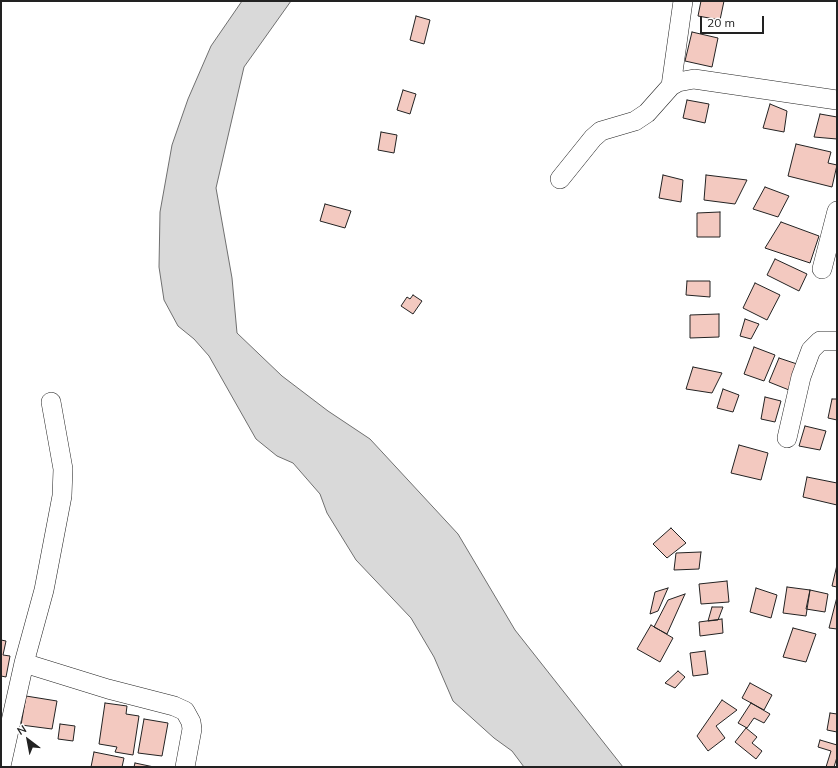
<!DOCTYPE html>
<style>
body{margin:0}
#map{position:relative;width:838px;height:768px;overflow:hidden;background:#fff;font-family:Mulish,sans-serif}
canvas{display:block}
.frame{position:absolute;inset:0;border:2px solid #222;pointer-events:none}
.north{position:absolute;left:8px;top:720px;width:40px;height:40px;-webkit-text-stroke:3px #fff;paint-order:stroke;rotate:328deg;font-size:11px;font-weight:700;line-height:16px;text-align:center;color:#222}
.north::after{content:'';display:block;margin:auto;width:14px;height:18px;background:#222;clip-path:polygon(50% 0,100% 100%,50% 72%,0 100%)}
.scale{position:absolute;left:700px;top:16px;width:64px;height:18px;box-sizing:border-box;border:2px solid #222;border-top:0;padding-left:5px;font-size:12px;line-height:14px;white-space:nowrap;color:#222;-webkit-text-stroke:3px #fff;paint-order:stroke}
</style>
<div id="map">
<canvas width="838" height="768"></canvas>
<div class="frame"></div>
<div class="north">N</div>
<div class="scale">20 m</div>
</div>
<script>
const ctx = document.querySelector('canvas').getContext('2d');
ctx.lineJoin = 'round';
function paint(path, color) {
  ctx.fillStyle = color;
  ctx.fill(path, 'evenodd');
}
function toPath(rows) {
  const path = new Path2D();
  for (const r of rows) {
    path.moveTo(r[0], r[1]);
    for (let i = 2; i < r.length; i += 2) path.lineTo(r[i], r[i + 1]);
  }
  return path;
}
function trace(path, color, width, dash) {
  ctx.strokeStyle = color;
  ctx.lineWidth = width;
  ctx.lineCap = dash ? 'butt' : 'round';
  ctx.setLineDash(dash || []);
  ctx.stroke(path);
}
const water = toPath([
 [242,1,291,1,244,67,216,188,232,278,237,333,282,376,328,411,370,439,458,534,515,630,623,767,524,767,512,751,494,738,453,701,434,657,411,618,356,560,327,513,320,494,293,463,277,456,256,439,209,356,194,339,178,326,164,300,159,267,160,212,172,145,188,99,211,46,242,1]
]);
const building = toPath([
 [701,1,724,1,720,20,698,16,701,1],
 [416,16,430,20,424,44,410,40,416,16],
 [692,32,718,38,712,67,685,61,692,32],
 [403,90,416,94,410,114,397,110,403,90],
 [687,100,709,104,705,123,683,118,687,100],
 [770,104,787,111,784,132,763,128,770,104],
 [820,114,837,117,837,139,814,137,820,114],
 [381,132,397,135,394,153,378,150,381,132],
 [796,144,831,152,828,163,837,165,832,187,788,176,796,144],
 [663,175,683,180,681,202,659,198,663,175],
 [706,175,747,180,735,204,704,200,706,175],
 [765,187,789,196,778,217,753,209,765,187],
 [325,204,351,211,345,228,320,221,325,204],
 [720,212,720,237,697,237,697,213,720,212],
 [781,222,819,236,810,263,765,248,781,222],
 [775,259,807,274,799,291,767,275,775,259],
 [687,281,710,281,710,297,686,295,687,281],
 [755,283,780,295,767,320,743,308,755,283],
 [413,295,422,301,413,314,401,306,407,297,410,299,413,295],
 [719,314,719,337,690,338,690,315,719,314],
 [745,319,759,324,751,339,740,336,745,319],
 [754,347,775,355,764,381,744,374,754,347],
 [779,358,803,366,789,390,769,382,779,358],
 [693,367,722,373,712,393,686,389,693,367],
 [723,389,739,395,733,412,717,408,723,389],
 [765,397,781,401,775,422,761,419,765,397],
 [832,399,837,399,837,420,828,418,832,399],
 [805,426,826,431,820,450,799,446,805,426],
 [739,445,768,453,761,480,731,473,739,445],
 [807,477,837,483,837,505,803,497,807,477],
 [671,528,686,543,667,558,653,544,671,528],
 [701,552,699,569,674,570,676,553,701,552],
 [837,565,837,587,832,586,837,565],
 [727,581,729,602,701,604,699,584,727,581],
 [787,587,810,590,806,616,783,613,787,587],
 [668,588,658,611,650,614,655,592,668,588],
 [756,588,777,595,771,618,750,612,756,588],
 [810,590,828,594,825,612,806,609,810,590],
 [685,594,667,634,654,627,668,600,685,594],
 [837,597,837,629,829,628,837,597],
 [712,607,723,607,718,620,708,621,712,607],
 [722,619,723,633,700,636,699,622,722,619],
 [651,625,673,638,660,662,637,649,651,625],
 [793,628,816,634,806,662,783,657,793,628],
 [1,640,6,641,3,655,10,656,6,677,1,676,1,640],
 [705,651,708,674,693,676,690,653,705,651],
 [678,671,685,677,675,688,665,683,678,671],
 [750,683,772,695,764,710,742,698,750,683],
 [26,696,57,701,52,729,21,725,26,696],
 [722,700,737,710,716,726,725,738,708,751,697,736,722,700],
 [105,703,127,706,126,714,139,716,133,755,115,752,117,747,99,744,105,703],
 [751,703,770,714,764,723,754,718,747,728,738,723,751,703],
 [830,713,837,714,837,732,827,730,830,713],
 [144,719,168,723,162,756,138,753,144,719],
 [60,724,75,726,73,741,58,739,60,724],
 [746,728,757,737,752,743,762,751,756,759,735,742,746,728],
 [820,740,837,745,837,757,834,767,826,767,831,751,818,747,820,740],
 [94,752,124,758,122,767,91,767,94,752],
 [135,763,154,767,134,767,135,763]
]);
const street = toPath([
 [671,86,683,1],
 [560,179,593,138,601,131,635,121,647,113,671,86,678,82,694,79,837,100],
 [822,269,837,211],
 [787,438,801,377,811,350,820,341,837,341],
 [24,663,108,689,174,706,185,711,191,722,192,729,185,767],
 [1,766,24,663,44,590,62,496,63,469,51,402]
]);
paint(water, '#d9d9d9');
trace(water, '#6f6f6f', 1);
paint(building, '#f3c9c0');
trace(building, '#222', 1);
trace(street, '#222', 20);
trace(street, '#fff', 19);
</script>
